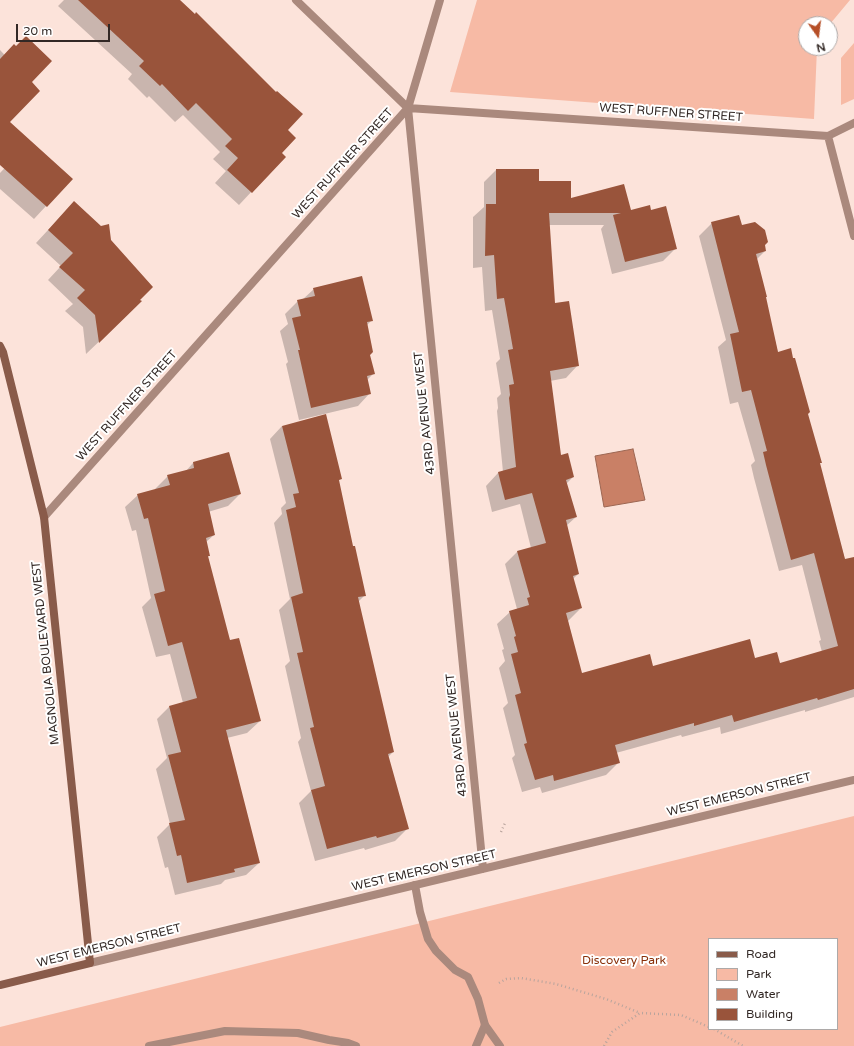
<!DOCTYPE html>
<style>
body{margin:0}
#map{position:relative;width:854px;height:1046px;overflow:hidden;background:#fce3da;font-family:"Varela Round",sans-serif}
canvas{display:block}
.legend{position:absolute;left:708px;top:938px;width:130px;height:92px;box-sizing:border-box;background:#fff;border:1px solid #ada9a8;margin:0;padding:5px 7px;list-style:none;font-size:12px;color:#322825}
.legend li{display:flex;align-items:center;gap:8px;height:20px}
.legend b{width:20px;border:1px solid #ada9a8}
.north{position:absolute;left:798px;top:16px;width:40px;height:40px;box-sizing:border-box;background:#fff;border:1px solid #ada9a8;border-radius:50%;rotate:166deg;font-size:11px;font-weight:700;line-height:16px;text-align:center;color:#322825}
.north::after{content:'';display:block;margin:auto;width:14px;height:18px;background:#b64f27;clip-path:polygon(50% 0,100% 100%,50% 72%,0 100%)}
.scale{position:absolute;left:16px;top:24px;width:94px;height:18px;box-sizing:border-box;border:2px solid #322825;border-top:0;padding-left:5px;font-size:12px;line-height:14px;white-space:nowrap;color:#322825;-webkit-text-stroke:3px #fff;paint-order:stroke}
</style>
<div id="map">
<canvas width="854" height="1046"></canvas>
<ul class="legend">
<li><b style="height:5px;background:#895b4a"></b>Road</li>
<li><b style="height:11px;background:#f7baa5"></b>Park</li>
<li><b style="height:11px;background:#c98066"></b>Water</li>
<li><b style="height:11px;background:#99543b"></b>Building</li>
</ul>
<div class="north">N</div>
<div class="scale">20 m</div>
</div>
<script>
const ctx = document.querySelector('canvas').getContext('2d');
ctx.lineJoin = 'round';
function paint(path, color) {
  ctx.fillStyle = color;
  ctx.fill(path, 'evenodd');
}
function toPath(rows) {
  const path = new Path2D();
  for (const r of rows) {
    path.moveTo(r[0], r[1]);
    for (let i = 2; i < r.length; i += 2) path.lineTo(r[i], r[i + 1]);
  }
  return path;
}
function trace(path, color, width, dash) {
  ctx.strokeStyle = color;
  ctx.lineWidth = width;
  ctx.lineCap = dash ? 'butt' : 'round';
  ctx.setLineDash(dash || []);
  ctx.stroke(path);
}
function write(font, color, halo, rows, align = 'center') {
  ctx.font = font + ' "Varela Round",sans-serif';
  ctx.lineWidth = 4;
  ctx.setLineDash([]);
  ctx.textBaseline = 'middle';
  ctx.strokeStyle = halo;
  ctx.fillStyle = color;
  for (const [text, x, y, turn = 0] of rows) {
    ctx.save();
    ctx.translate(x, y);
    ctx.rotate((+turn || 0) * Math.PI / 180);
    ctx.textAlign = isNaN(turn) ? turn : align;
    if (halo) ctx.strokeText(text, 0, 0);
    ctx.fillText(text, 0, 0);
    ctx.restore();
  }
}
const green = toPath([
 [477,0,850,0,830,24,806,24,806,48,817,48,814,119,450,92],
 [854,43,854,99,841,105,841,58],
 [854,816,854,1046,0,1046,0,1027],
 [709,939,837,939,837,1029,709,1029]
]);
const water = toPath([
 [633,449,645,500,604,507,595,456,633,449]
]);
const shadow = toPath([
 [64,0,179,0,286,130,280,153,284,157,239,205,215,183,226,171,213,159,220,152,183,115,175,122,149,96,147,98,128,79,132,74,58,6],
 [0,50,30,82,0,132],
 [18,154,71,179,34,219,0,189,0,173],
 [496,170,538,182,570,200,630,212,651,211,676,248,663,261,612,274,601,229,604,225,549,225,554,304,578,365,566,378,550,381,560,456,573,477,566,484,576,517,566,526,578,574,573,579,581,608,568,621,581,674,754,659,779,665,822,652,819,641,821,640,802,565,779,571,754,478,751,465,755,461,738,402,730,404,718,347,726,340,699,236,712,223,741,226,764,245,765,251,756,260,778,353,807,414,819,464,845,560,854,558,854,697,805,712,805,710,721,734,720,727,682,737,681,735,616,753,619,762,606,775,542,793,540,787,522,792,512,758,515,755,503,708,508,703,499,668,505,661,502,650,504,649,497,624,510,612,517,609,505,564,517,552,531,548,520,504,492,512,486,486,498,473,503,472,497,411,498,408,497,398,501,394,496,363,500,359,492,310,485,311,482,267,473,268,473,217,484,207,484,182],
 [74,202,111,240,128,314,86,354,83,327,65,311,73,304,48,280,61,266,36,243],
 [314,289,372,320,366,326,369,355,374,373,367,380,370,393,358,406,299,420,286,364,288,362,280,331,288,324,285,314,298,301,302,300],
 [282,426,341,478,338,481,352,548,365,595,358,602,393,752,388,757,408,828,395,841,365,850,364,848,315,861,299,803,311,791,298,742,301,738,285,666,290,661,279,610,290,599,274,523,282,514,281,508,286,503,270,439],
 [229,453,240,494,228,506,208,512,214,535,206,542,209,556,207,558,229,641,260,721,247,733,227,738,259,863,246,875,225,880,221,884,175,895,168,867,165,868,157,837,170,824,156,769,167,758,157,719,169,707,183,703,170,654,156,657,142,607,151,598,136,530,132,531,125,507,138,495,155,490,155,489,168,476,186,471,193,463]
]);
const building = toPath([
 [78,0,180,0,195,14,196,12,276,92,277,91,303,114,288,130,296,138,282,153,286,157,252,193,227,170,238,158,225,146,232,139,196,103,188,111,162,84,160,86,139,66,144,61],
 [26,36,52,61,32,82,40,91,10,122,73,179,47,207,0,165,0,59,14,44,16,46],
 [496,169,539,169,539,181,571,181,571,198,624,184,631,210,650,205,651,210,666,206,677,249,625,262,613,215,621,213,549,213,555,303,569,301,579,366,550,371,561,455,568,453,574,477,566,480,577,517,566,520,579,574,573,576,582,608,566,613,582,673,650,654,653,666,750,639,755,658,777,652,780,663,838,646,814,553,791,560,766,465,763,452,767,451,751,390,742,392,730,334,739,332,711,222,739,215,742,225,755,222,765,230,768,242,765,245,766,251,756,254,767,297,766,297,778,352,791,348,793,358,795,358,810,412,808,414,822,463,820,463,845,559,854,557,854,689,818,700,817,698,734,722,732,715,694,726,694,723,615,745,620,763,554,781,553,775,535,780,524,744,527,743,515,695,521,693,511,654,518,652,514,637,516,636,509,611,529,605,527,598,530,597,517,551,546,543,532,493,505,500,498,472,516,467,509,398,510,395,509,385,514,384,508,350,513,349,504,298,497,299,494,255,485,256,486,204,496,204],
 [74,201,101,226,109,224,111,240,153,287,140,300,142,301,99,343,95,315,77,298,85,290,59,267,73,253,48,230],
 [362,276,373,321,367,322,373,352,370,355,375,374,367,376,371,394,311,408,298,350,300,350,292,318,301,316,297,300,315,296,313,288],
 [326,414,342,479,339,480,353,546,355,546,366,596,358,597,394,752,388,754,409,829,377,838,376,836,327,849,311,790,325,786,310,728,314,727,297,653,303,652,291,597,303,593,286,510,296,507,293,494,299,493,282,426],
 [229,452,241,494,208,504,215,535,206,538,210,556,208,556,230,640,239,638,261,721,226,730,260,863,234,869,235,872,187,883,181,855,177,856,169,823,185,820,168,755,181,752,169,706,197,698,182,642,168,646,154,594,165,591,148,518,144,519,137,494,170,485,167,475,194,468,193,462]
]);
const path = toPath([
 [501,832,505,823],
 [499,983,506,979,521,978,556,984,606,999,640,1013],
 [714,1029,743,1046],
 [604,1046,612,1032,640,1013,681,1015,709,1027]
]);
const lane = toPath([
 [415,885,420,912,428,939,436,951,455,970,468,977,478,999,485,1025,476,1046],
 [149,1046,225,1031,298,1033,329,1040,348,1043,356,1046]
]);
const street = toPath([
 [296,0,408,108,483,869],
 [408,108,440,0],
 [828,136,854,236],
 [44,517,408,108,828,136,854,123],
 [90,963,854,780],
 [485,1025,500,1046]
]);
const secondary = toPath([
 [0,346,3,352,44,517,90,963,0,985]
]);
const streetNames = [
 ["WEST RUFFNER STREET",671,113,4],
 ["WEST RUFFNER STREET",343,164,-48],
 ["WEST RUFFNER STREET",127,406,-48],
 ["43RD AVENUE WEST",425,413,-96],
 ["MAGNOLIA BOULEVARD WEST",46,653,-96],
 ["43RD AVENUE WEST",457,735,-96],
 ["WEST EMERSON STREET",739,795,-14],
 ["WEST EMERSON STREET",424,871,-13],
 ["WEST EMERSON STREET",109,946,-14]
];
const parkNames = [
 ["Discovery Park",624,961]
];
paint(green, '#f7baa5');
paint(water, '#c98066');
trace(water, '#9c6652', 1);
paint(shadow, '#0003');
paint(building, '#99543b');
trace(path, '#b8a49d', 2.5, [1, 3]);
trace(lane, '#aa897d', 8);
trace(street, '#aa897d', 8);
trace(secondary, '#895b4a', 8);
write('12px', '#322825', '#fff', streetNames);
write('12px', '#89310a', '#fff', parkNames);
</script>
